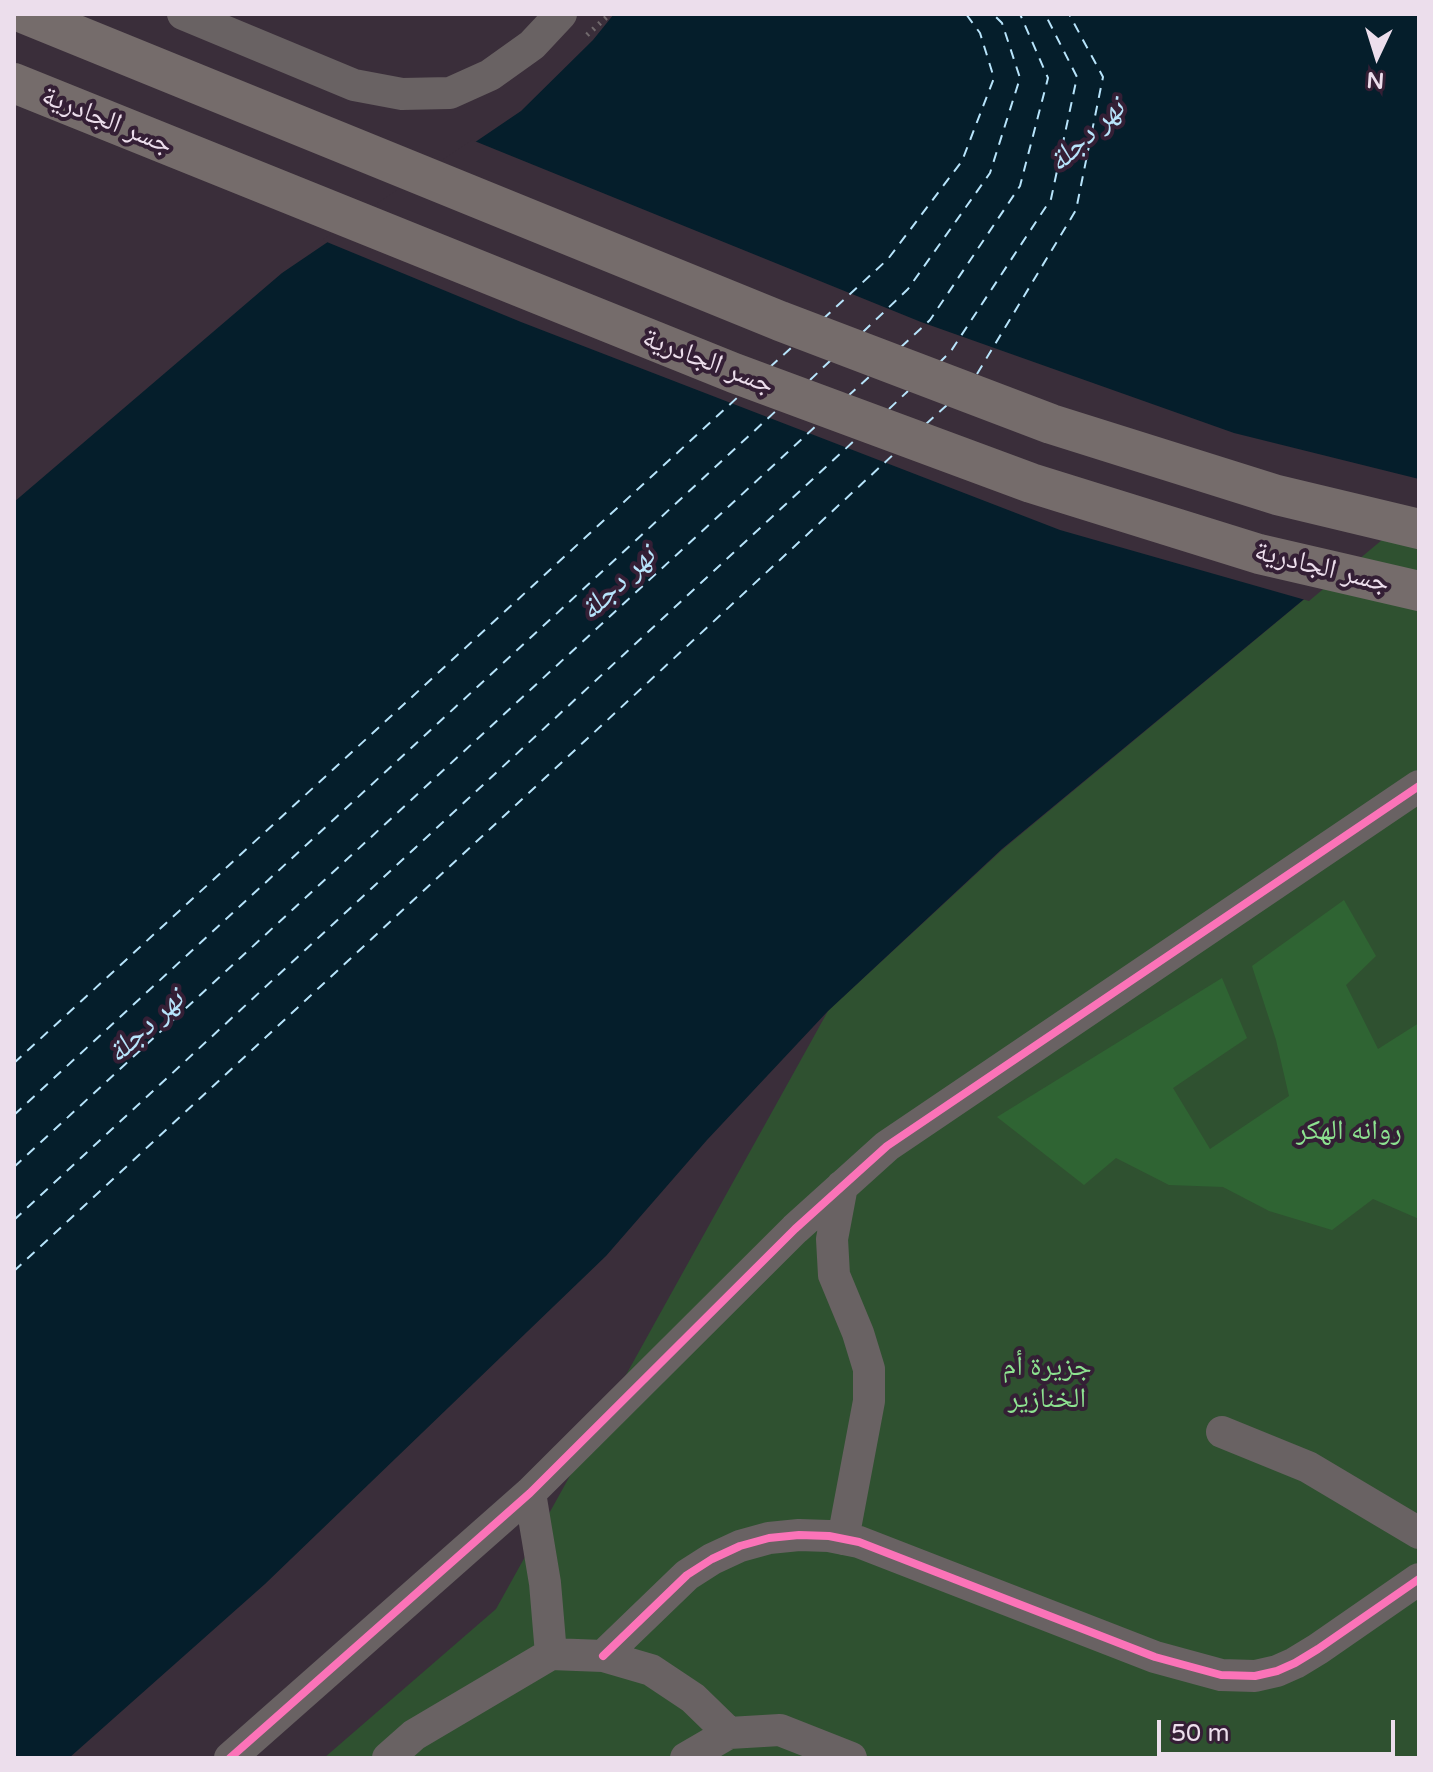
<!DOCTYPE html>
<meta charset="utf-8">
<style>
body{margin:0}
#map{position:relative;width:1433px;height:1772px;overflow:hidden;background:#3a2e3a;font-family:"Varela Round",sans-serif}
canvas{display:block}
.frame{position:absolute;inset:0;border:16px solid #ecdeec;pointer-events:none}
.north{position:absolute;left:1337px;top:16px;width:80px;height:80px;-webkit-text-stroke:6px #341f35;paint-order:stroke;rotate:184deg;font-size:22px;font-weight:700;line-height:32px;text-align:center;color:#ecdeec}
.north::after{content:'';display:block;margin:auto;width:28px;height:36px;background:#ecdeec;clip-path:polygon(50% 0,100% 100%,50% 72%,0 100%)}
.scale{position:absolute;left:1157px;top:1720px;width:238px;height:36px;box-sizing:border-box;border:4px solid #ecdeec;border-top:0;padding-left:10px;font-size:24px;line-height:28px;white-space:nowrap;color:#ecdeec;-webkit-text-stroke:6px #341f35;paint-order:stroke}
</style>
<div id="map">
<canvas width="1433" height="1772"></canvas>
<div class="frame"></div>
<div class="north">N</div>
<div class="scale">50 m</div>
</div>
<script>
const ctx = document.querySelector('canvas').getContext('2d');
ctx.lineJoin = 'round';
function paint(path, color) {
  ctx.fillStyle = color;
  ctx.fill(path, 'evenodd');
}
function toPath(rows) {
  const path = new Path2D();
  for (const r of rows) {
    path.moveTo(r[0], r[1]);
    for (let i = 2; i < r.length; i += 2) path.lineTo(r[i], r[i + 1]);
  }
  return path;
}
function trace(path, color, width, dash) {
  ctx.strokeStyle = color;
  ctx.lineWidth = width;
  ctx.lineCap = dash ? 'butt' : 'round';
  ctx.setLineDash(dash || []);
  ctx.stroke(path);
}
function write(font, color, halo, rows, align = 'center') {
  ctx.font = font + ' "Varela Round","Noto Naskh Arabic",sans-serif';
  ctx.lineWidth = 8;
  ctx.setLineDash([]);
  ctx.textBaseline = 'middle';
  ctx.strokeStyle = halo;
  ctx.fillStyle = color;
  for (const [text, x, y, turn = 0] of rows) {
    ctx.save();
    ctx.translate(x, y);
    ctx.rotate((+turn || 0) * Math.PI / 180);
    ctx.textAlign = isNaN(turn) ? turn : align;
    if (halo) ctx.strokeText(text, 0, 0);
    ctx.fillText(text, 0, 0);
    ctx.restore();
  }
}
const green = toPath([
 [1419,504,1419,1758,324,1758,496,1609,828,1011,1002,850]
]);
const forest = toPath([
 [1344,900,1376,956,1346,985,1378,1049,1419,1023,1419,1219,1373,1199,1332,1230,1269,1211,1223,1187,1169,1185,1116,1158,1084,1185,997,1117,1222,978,1247,1038,1173,1088,1210,1149,1289,1096,1276,1040,1252,966]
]);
const water = toPath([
 [614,14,1419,14,1419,504,1002,849,828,1011,707,1140,606,1256,265,1584,69,1758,14,1758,14,502,282,273,521,111,593,40]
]);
const pier = toPath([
 [472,140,921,322,1234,433,1419,479,1419,509,1309,601,1060,530,521,322,322,240]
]);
const ferry = toPath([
 [823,319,888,259,962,161,994,78,980,33,966,14],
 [863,332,908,289,990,173,1020,78,1002,23,993,14],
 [901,347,930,320,1020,186,1048,78,1020,14],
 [939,363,951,351,1051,199,1077,77,1045,14],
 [770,367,792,347],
 [977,374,1076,210,1103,77,1069,14],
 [810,380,831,360],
 [848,396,870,376],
 [889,409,908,391],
 [926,424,948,404],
 [14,1063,739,396],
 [14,1115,778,409],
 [14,1167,817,425],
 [14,1220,855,440],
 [14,1271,895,453]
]);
const path = toPath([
 [587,35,610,14]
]);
const minor = toPath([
 [183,14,354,85,402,94,450,93,490,75,532,45,561,14],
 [842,1186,832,1239,834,1275,858,1333,869,1369,869,1401,843,1539],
 [1222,1432,1308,1467,1419,1533],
 [530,1493,545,1583,551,1654],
 [603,1656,687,1575,712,1559,740,1546,769,1538,799,1535,829,1536,859,1542,1155,1657,1221,1675,1255,1676,1277,1671,1295,1663,1318,1649,1419,1579],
 [230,1758,530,1493,795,1229,887,1146,1419,786],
 [388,1758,414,1735,551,1654,603,1656,651,1670,693,1698,729,1733],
 [686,1758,729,1733,780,1730,851,1758]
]);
const major = toPath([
 [25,14,780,321,1051,424,1277,495,1419,529],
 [14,83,734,373,1031,483,1259,554,1419,591]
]);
const cycleway = toPath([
 [603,1656,687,1575,712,1559,740,1546,769,1538,799,1535,829,1536,859,1542,1155,1657,1221,1675,1255,1676,1277,1671,1295,1663,1318,1649,1419,1579],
 [230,1758,530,1493,795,1229,887,1146,1419,786]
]);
const streetNames = [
 ["جسر الجادرية",107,121,22],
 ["جسر الجادرية",708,362,21],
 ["جسر الجادرية",1322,568,14]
];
const parkNames = [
 ["روانه الهكر",1349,1132],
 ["جزيرة أم",1047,1368],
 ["الخنازير",1047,1400]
];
const waterNames = [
 ["نهر دجلة",1087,136,-43],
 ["نهر دجلة",618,584,-44],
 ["نهر دجلة",146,1027,-43]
];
paint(green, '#2f5130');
paint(forest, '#2f6433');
paint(water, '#051e2b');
paint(pier, '#3a2e3a');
trace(ferry, '#b7e4fb', 2, [10, 8]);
trace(path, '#70696c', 5, [2, 6]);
trace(minor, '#696263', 32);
trace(major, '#756c6b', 40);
trace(cycleway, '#fb73b8', 8);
write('28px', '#ecdeec', '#341f35', streetNames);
write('28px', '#8de290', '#341f35', parkNames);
write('italic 30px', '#b7e4fb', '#341f35', waterNames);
</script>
